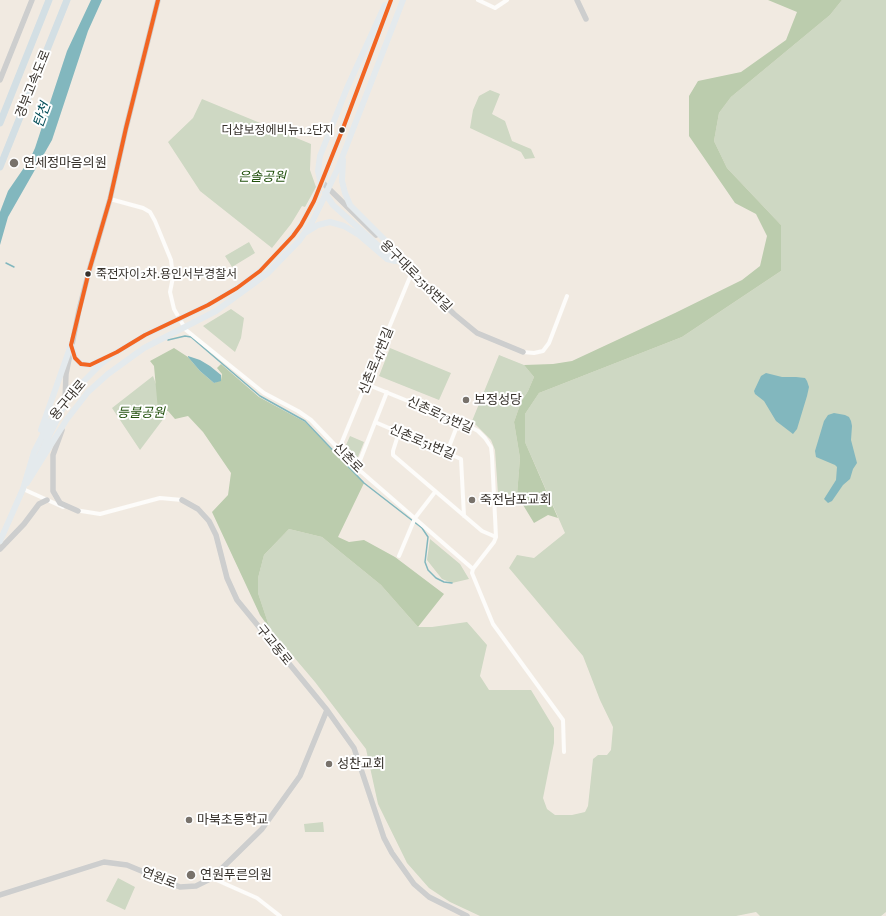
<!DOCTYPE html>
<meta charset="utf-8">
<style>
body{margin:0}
canvas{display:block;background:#f1eae1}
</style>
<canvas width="886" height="916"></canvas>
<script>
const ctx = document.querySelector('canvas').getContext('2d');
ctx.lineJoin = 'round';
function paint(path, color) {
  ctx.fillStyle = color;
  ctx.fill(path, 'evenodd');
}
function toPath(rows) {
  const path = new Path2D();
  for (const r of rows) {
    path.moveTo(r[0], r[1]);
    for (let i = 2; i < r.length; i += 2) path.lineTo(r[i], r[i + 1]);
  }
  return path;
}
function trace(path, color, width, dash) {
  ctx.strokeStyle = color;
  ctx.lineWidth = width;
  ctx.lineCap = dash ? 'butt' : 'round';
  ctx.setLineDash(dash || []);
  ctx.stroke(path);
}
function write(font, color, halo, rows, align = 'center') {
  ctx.font = font + ' "Playfair Display","Noto Sans KR",serif';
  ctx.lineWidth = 4;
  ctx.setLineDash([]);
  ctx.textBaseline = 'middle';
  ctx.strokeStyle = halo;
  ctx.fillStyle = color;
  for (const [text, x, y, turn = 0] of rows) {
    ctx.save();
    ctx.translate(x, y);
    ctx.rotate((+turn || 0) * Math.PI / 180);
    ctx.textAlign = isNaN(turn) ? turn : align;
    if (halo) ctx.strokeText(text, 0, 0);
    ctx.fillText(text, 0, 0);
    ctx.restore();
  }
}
const green = toPath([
 [842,0,886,0,886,912,881,916,760,916,756,912,736,916,480,916,450,902,429,888,407,863,378,804,366,749,315,682,270,629,258,593,258,578,264,555,289,529,322,537,381,585,418,627,432,627,467,622,487,645,480,676,489,690,531,690,554,728,554,743,543,798,547,809,555,815,572,815,585,812,588,806,593,759,598,755,607,755,611,750,613,727,600,700,583,656,509,568,517,555,534,558,565,533,525,442,525,414,539,393,682,337,781,271,781,225,727,168,714,141,719,113,731,97,830,15],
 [490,90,500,94,492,114,505,121,512,141,531,149,535,158,525,159,521,152,470,128,473,110,479,96],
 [202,99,311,144,310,170,316,187,305,207,302,206,291,224,272,248,200,191,168,142,193,118],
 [249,242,255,253,232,267,225,256],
 [231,309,244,318,241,338,235,352,203,326],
 [390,348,451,373,439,400,379,376],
 [499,355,524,365,534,377,528,391,521,402,514,422,520,458,517,495,498,494,495,450,491,440,472,421],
 [153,376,167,414,140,450,112,408],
 [350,436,364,442,358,457,353,457,347,451,346,445],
 [430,539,460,564,469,579,452,583,442,579,427,560],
 [323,822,324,832,305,832,304,824],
 [118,878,135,887,125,910,106,901]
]);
const forest = toPath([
 [768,0,842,0,830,15,731,97,719,113,714,141,727,168,781,225,781,271,682,337,539,393,525,414,525,442,558,518,548,515,534,523,517,495,520,458,514,422,521,402,528,391,534,377,524,365,553,364,572,361,675,313,742,280,760,266,767,236,756,214,735,203,689,136,689,96,698,81,741,72,786,40,797,12],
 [174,348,188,357,200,371,214,383,221,380,222,374,217,368,221,364,259,397,305,422,364,483,338,537,349,542,364,540,395,557,444,594,418,627,381,585,322,537,289,529,264,555,258,578,258,593,270,629,260,615,212,512,228,495,231,473,203,432,188,416,175,419,168,411,158,410,154,366,150,361]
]);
const water = toPath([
 [91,0,102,0,88,31,52,140,8,217,0,245,0,212,8,191,30,159,35,148,67,51],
 [188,356,200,360,210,366,221,375,221,381,214,383,200,371,188,357],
 [766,373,782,377,796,377,805,378,807,381,809,387,807,396,797,429,793,434,776,421,764,401,755,394,754,391,761,376],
 [834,413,845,415,849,417,851,421,852,426,851,440,857,463,853,469,850,479,843,485,832,501,828,503,824,499,836,480,837,467,835,465,816,457,815,451,824,421,828,415]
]);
const stream = toPath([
 [6,263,14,267],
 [168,340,185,336,191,337,260,396,305,421,364,483,422,528,428,537,425,562,428,570,436,578,444,582,452,583]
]);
const street = toPath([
 [478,0,495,8,507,0],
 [110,199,143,208,150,212,155,221,171,260,173,277,170,292,174,309,186,330,264,393,298,411,311,420,357,468,473,569],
 [523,352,534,353,543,351,549,343,567,296],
 [366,384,467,425,478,431,485,438,491,447,492,456,496,537,494,542,473,569],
 [375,422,461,459,464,516],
 [399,432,393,451,393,455,482,531,496,537],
 [339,449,412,272],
 [447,452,459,421],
 [357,468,387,392],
 [23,489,63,507],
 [75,510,100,514,160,498,182,500],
 [399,556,415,518,435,492],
 [473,569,472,573,493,624,563,720,564,752],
 [212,878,257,898,280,916]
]);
const secondary = toPath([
 [577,0,586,19],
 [0,80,32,0],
 [322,182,376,235],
 [401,262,454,314,477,333,523,352],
 [65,401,66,374,79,310,89,271,110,199,126,128,158,0],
 [62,430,53,455,53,491,60,503,78,511],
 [182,500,198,509,209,521,216,535,227,578,237,600,327,710,354,748,384,838,392,853,414,884,429,897,467,916],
 [0,549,24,524,39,504,47,500],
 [0,895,104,862,127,865,180,887,196,886,212,878,262,829,300,776,327,710]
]);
const primary = toPath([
 [343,160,342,181,345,193,350,205,396,251,403,264],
 [321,184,318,171,320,156,347,88,385,5],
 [325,193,333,205,391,257,403,264],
 [305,233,318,225,330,222,344,226,359,235,387,259,395,261],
 [72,346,75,358,81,364,90,365,105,358],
 [41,430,71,345],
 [32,470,63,408],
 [27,483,67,419,88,392,108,374,144,348,216,311,268,273,299,241,312,222,320,206,338,168,403,0],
 [0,541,23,489,34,452,49,423,72,393,102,363,117,352,145,335,208,305,237,288,260,271,280,251,301,225,314,201,325,175,391,0]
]);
const highway = toPath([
 [0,123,49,0],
 [0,167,67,0]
]);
const bus1 = toPath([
 [158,0,126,128,110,199,89,271,71,345,75,358,81,364,90,365,117,352,145,335,208,305,237,288,260,271,293,236,301,225,314,201,342,131,391,0]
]);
const markers = [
 [342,130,3.5,"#37322c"],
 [14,163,5,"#78726b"],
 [88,274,3.5,"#37322c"],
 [466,400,4,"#78726b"],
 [472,500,4,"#78726b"],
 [329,764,4,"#78726b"],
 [189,820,4,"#78726b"],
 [191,875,5,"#78726b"]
];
const busNames = [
 ["더샵보정에비뉴1.2단지",334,130],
 ["죽전자이2차.용인서부경찰서",96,274,"left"]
];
const streetNames = [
 ["경부고속도로",33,84,-68],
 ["용구대로2518번길",416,276,45],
 ["신촌로47번길",376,361,-68],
 ["용구대로",68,400,-50],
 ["신촌로73번길",440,415,24],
 ["신촌로51번길",422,442,23],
 ["신촌로",348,458,45],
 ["구교동로",274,645,51],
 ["연원로",159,878,21]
];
const poiNames = [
 ["연세정마음의원",23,163],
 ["보정성당",474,400],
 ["죽전남포교회",480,500],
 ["성찬교회",337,764],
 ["마북초등학교",197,820],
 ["연원푸른의원",200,875]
];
const parkNames = [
 ["은솔공원",262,177],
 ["등불공원",141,413]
];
const waterNames = [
 ["탄천",42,115,-70]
];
paint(green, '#ced8c3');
paint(forest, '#bbccad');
paint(water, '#82b7be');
trace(stream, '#82b7be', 1.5);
trace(street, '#fdfcfa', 4);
trace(secondary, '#cdcece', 5.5);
trace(primary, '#e4eaed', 6);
trace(highway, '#d3dfe4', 7);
trace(bus1, '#f26522', 4);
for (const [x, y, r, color] of markers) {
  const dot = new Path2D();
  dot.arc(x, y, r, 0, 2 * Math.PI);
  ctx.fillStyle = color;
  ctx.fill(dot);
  trace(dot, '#fff', 1.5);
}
write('12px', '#37322c', '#fff', busNames, 'right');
write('13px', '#37322c', '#fff', streetNames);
write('13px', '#37322c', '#fff', poiNames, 'left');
write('italic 13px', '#21500c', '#fff', parkNames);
write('italic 14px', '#044d58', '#fff', waterNames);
</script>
